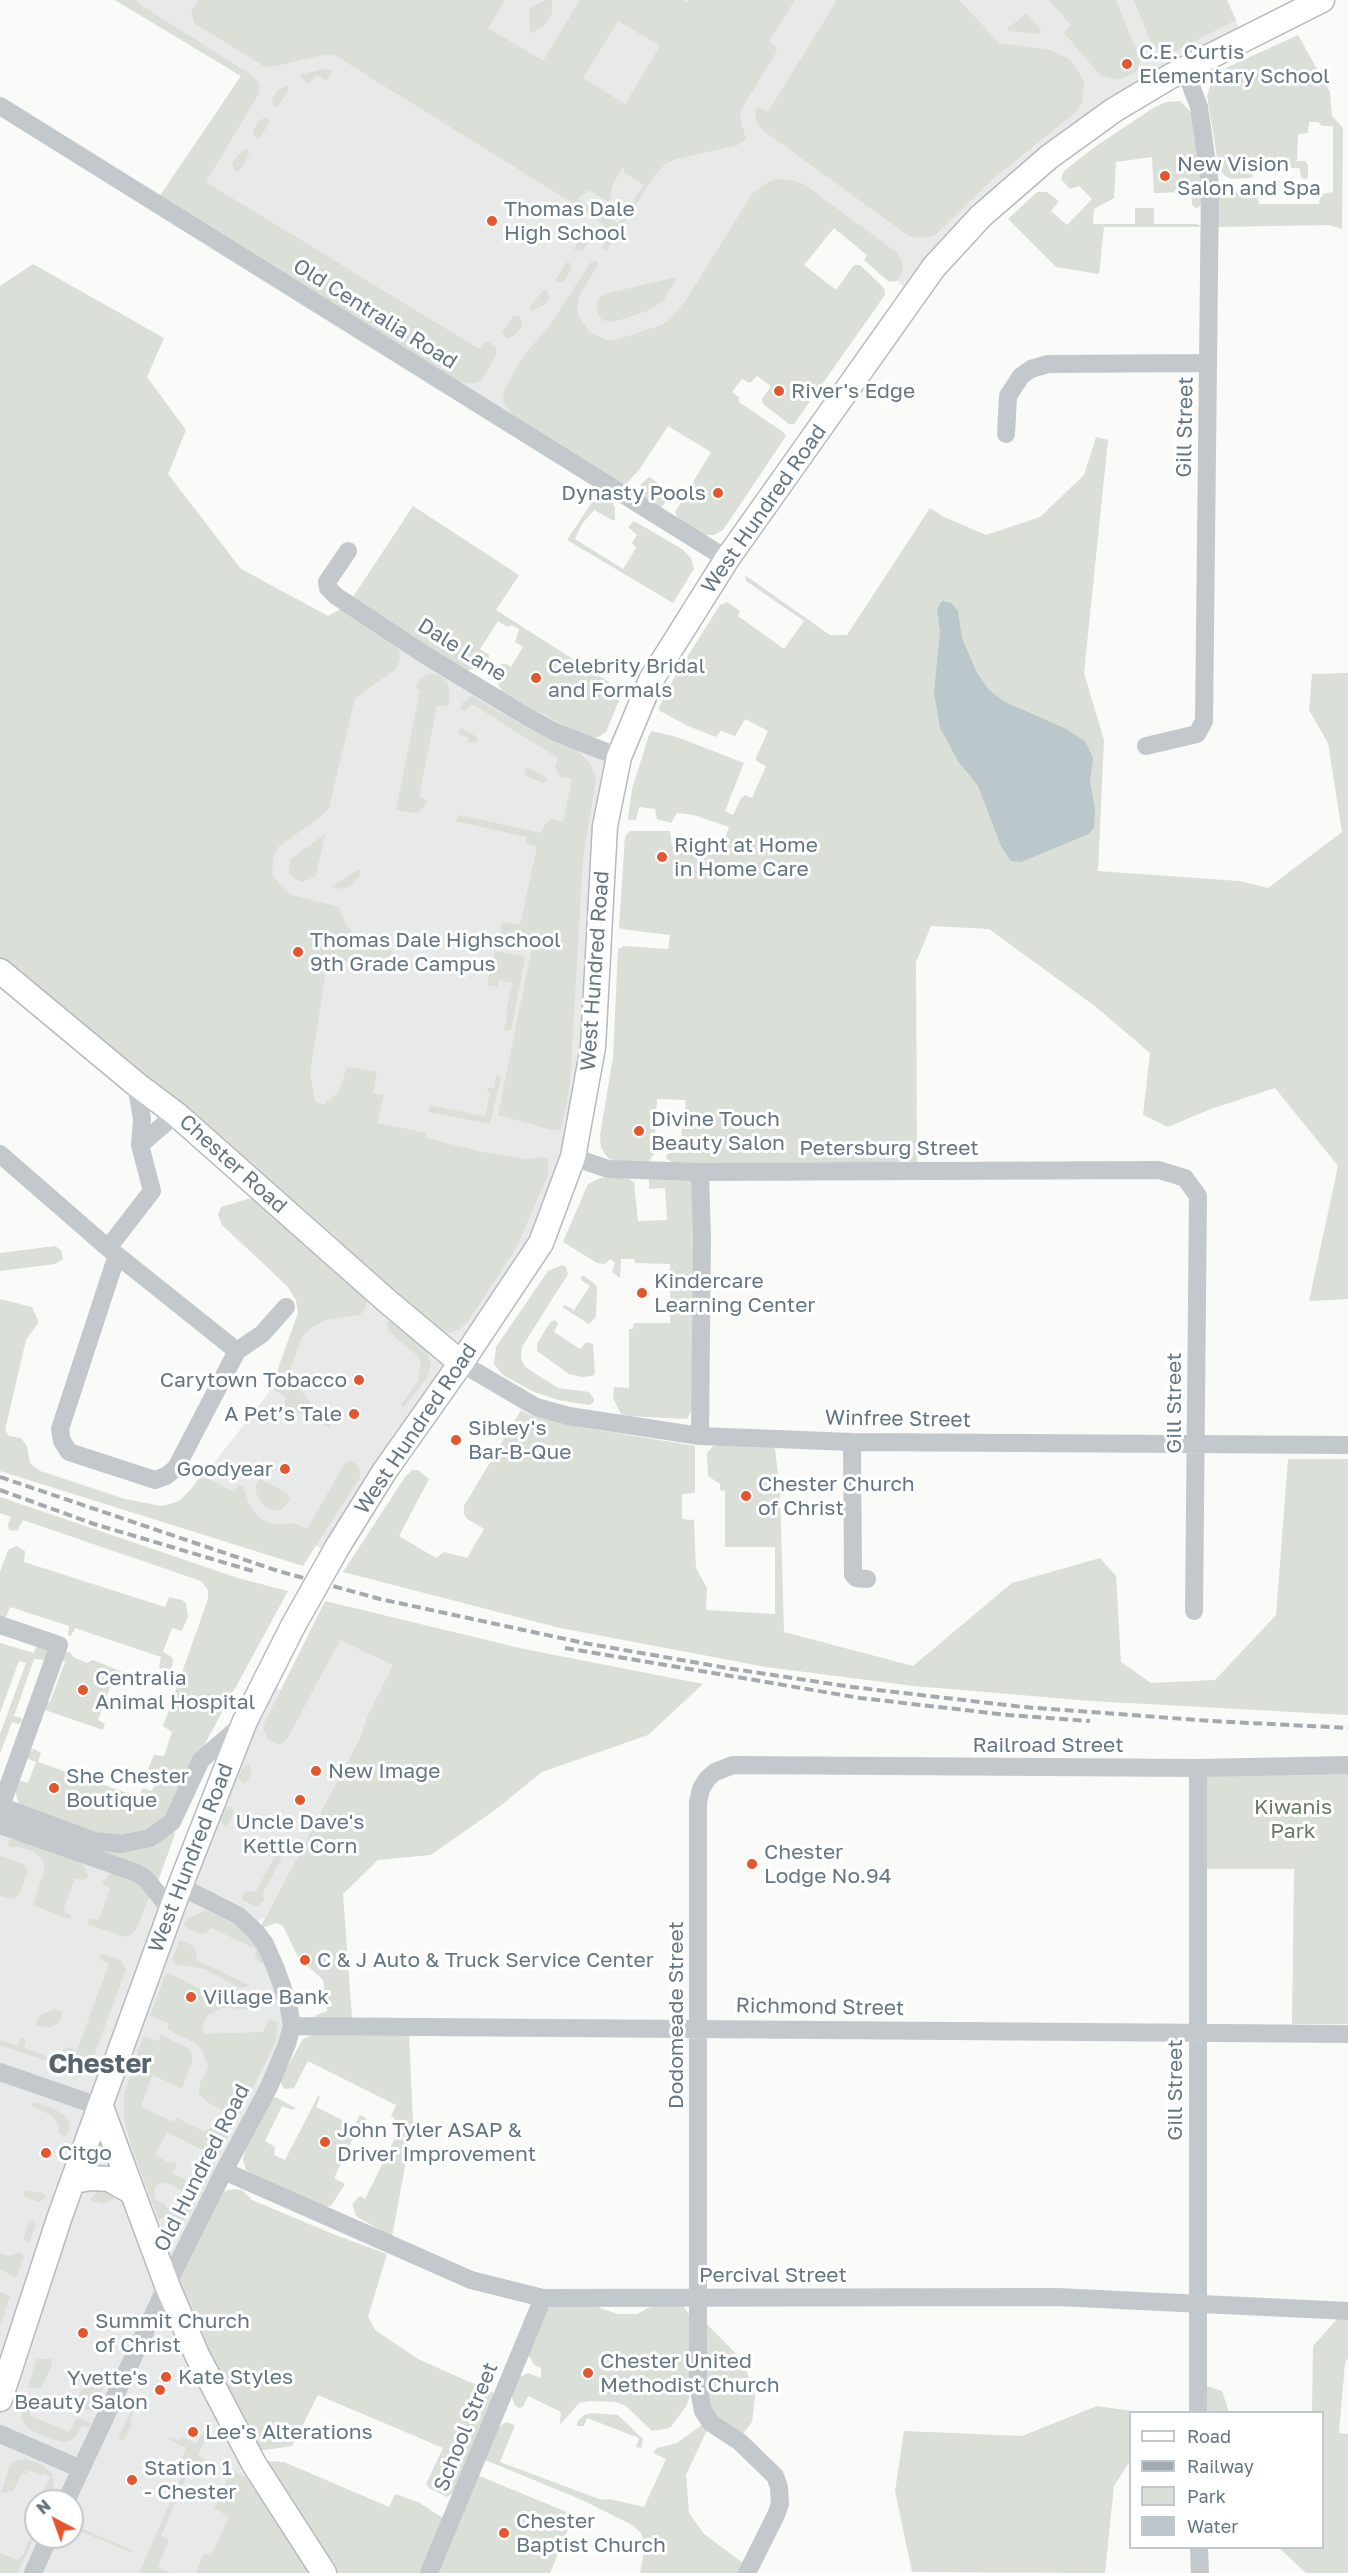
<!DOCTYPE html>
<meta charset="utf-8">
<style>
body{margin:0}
#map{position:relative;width:1348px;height:2573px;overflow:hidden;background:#fafaf8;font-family:"Golos Text",sans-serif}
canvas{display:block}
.legend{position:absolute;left:1129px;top:2411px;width:195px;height:138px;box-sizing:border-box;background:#fff;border:2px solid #c1c8cd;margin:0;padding:8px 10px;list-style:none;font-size:18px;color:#657683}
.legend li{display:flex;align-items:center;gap:12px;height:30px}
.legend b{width:30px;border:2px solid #c1c8cd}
.north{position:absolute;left:24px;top:2489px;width:60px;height:60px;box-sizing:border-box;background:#fff;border:2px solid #c1c8cd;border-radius:50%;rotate:319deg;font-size:16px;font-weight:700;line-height:24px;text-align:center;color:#657683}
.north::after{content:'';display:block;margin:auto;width:21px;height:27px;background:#e4572e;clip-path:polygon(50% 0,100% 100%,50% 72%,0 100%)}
</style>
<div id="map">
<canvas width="1348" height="2573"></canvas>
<ul class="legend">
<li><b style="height:8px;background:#fff"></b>Road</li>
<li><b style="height:8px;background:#a2aab0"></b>Railway</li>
<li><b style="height:16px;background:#dadfd7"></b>Park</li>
<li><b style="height:16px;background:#bbc7cb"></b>Water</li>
</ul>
<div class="north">N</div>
</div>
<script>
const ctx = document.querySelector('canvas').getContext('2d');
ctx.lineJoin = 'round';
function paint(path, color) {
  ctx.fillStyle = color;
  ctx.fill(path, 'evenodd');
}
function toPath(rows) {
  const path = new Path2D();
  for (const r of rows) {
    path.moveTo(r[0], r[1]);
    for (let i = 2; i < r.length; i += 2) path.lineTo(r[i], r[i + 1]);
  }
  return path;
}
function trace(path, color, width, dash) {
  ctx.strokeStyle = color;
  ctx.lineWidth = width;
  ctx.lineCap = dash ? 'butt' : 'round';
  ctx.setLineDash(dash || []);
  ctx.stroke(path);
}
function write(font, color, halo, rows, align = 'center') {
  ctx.font = font + ' "Golos Text",sans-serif';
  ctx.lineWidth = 6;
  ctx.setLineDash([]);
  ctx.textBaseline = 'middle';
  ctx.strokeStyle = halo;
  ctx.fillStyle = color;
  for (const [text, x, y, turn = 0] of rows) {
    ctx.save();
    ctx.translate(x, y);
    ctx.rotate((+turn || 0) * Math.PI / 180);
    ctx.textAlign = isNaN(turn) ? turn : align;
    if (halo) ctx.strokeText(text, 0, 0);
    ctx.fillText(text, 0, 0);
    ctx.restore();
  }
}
const built = toPath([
 [115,0,1227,0,1244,39,1098,120,914,295,811,208,551,450,156,203,241,76],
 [241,569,328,616,347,605,619,757,592,1047,540,1243,461,1362,0,846],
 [352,1271,460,1363,331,1558,299,1531,268,1527,196,1486,274,1386,303,1323],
 [340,1639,393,1665,367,1717,360,1736,265,1918,249,1924,291,2026,167,2285,262,2480,210,2573,0,2573,0,1825,100,1862,170,1910,266,1683,292,1695],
 [36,2501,72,2501,72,2537,36,2537]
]);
const green = toPath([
 [115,0,137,0,136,2,253,76,260,84,258,95,206,182,479,349,484,342,489,342,496,348,496,356,481,381,471,384,457,381,159,197,241,76],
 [199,0,505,0,488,28,543,61,580,0,683,0,687,3,689,0,795,0,769,41,776,47,777,51,742,108,740,117,746,139,738,145,676,159,664,165,655,175,606,251,602,248,605,237,604,226,595,217,336,56,326,54,276,66,265,67,194,23,191,11],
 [618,21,660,46,625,104,583,78],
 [623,167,625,173,644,185,618,224,577,199,589,190,609,202,613,184],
 [546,0,552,0,552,13,545,25,530,34,529,8],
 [837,0,959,0,999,43,1050,50,1069,59,1077,68,1084,83,1082,103,1076,112,994,178,935,235,920,238,909,236,761,129,756,120,755,109,760,107,768,112],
 [1049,0,1116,0,1140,59,1138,71,1118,80,1101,76,1064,33,1071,25],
 [1134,0,1227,0,1236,20,1171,53,1165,52,1156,48,1150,40],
 [1026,14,1041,29,1040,34,1008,31,1008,28],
 [1298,35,1330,92,1332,116,1343,128,1342,229,1330,225,1217,227,1218,193,1220,192,1256,192,1259,204,1319,204,1321,194,1333,192,1333,126,1322,126,1318,122,1309,122,1308,133,1298,134,1297,161,1305,161,1308,165,1308,177,1306,179,1301,178,1300,168,1254,169,1252,178,1231,179,1225,176,1219,169,1207,96,1213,78,1228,67],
 [327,68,332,72,326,81,316,75,309,84,300,77,302,74],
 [287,86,289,90,278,106,274,107,272,99,278,90],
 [1180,101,1191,112,1199,158,1202,205,1196,208,1192,205,1191,192,1154,193,1152,157,1116,162,1114,198,1094,209,1093,224,1135,224,1135,208,1154,208,1154,224,1197,224,1204,227,1104,227,1099,274,1056,267,1008,219,1037,192,1047,192,1059,201,1051,211,1067,225,1092,199,1079,186,1070,189,1061,179,1064,171,1096,146,1155,107,1166,102],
 [266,117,270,121,260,138,256,139,253,130,259,121],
 [245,149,249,150,249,154,240,170,235,171,232,163,238,155],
 [777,179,792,180,804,184,896,252,902,261,903,271,897,281,889,282,864,260,867,255,834,228,804,265,836,290,854,265,860,265,884,288,885,295,794,424,789,424,763,404,762,399,771,386,757,376,750,383,742,379,732,392,739,397,739,402,783,432,786,436,723,530,714,535,705,535,678,520,675,512,711,452,668,426,639,470,625,485,515,417,503,402,504,391,523,356,548,328,591,262,597,261,598,265,579,296,577,307,579,317,590,332,606,340,615,340,662,325,671,318,686,300,752,194,768,182],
 [589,229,592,235,591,238,583,250,576,251,574,249,586,231],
 [567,262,572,264,571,270,565,280,557,283,555,280],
 [33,264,164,338,147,377,186,430,168,474,241,569,328,616,341,609,388,639,399,651,400,659,396,669,355,698,329,808,319,818,278,847,273,859,272,874,281,886,291,895,339,907,346,925,355,934,381,944,390,949,395,956,417,964,405,973,328,957,310,1073,315,1101,324,1105,339,1091,347,1067,377,1072,373,1093,384,1095,377,1123,427,1133,426,1138,482,1152,526,1159,544,1157,548,1160,548,1175,516,1248,468,1321,459,1330,449,1333,442,1331,420,1316,0,960,0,286],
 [675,277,676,280,663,301,650,310,613,322,602,320,599,315,596,305,601,296,605,294],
 [543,290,547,290,549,298,544,305,531,311,530,307],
 [513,316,517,316,522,320,522,326,514,336,507,339,502,333],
 [1096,437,1108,440,1084,673,1104,740,1098,871,1239,881,1268,888,1342,832,1328,743,1309,710,1312,674,1348,673,1348,1299,1309,1301,1338,1166,1275,1088,1208,1110,1168,1127,1143,1115,1150,1053,1096,1007,989,929,931,926,916,962,917,1165,675,1164,667,1159,666,1156,670,1152,679,1153,686,1100,657,1099,654,1154,648,1162,615,1162,608,1158,601,1148,600,1135,613,1057,618,949,624,946,668,949,670,935,621,929,619,926,625,836,630,831,670,831,672,847,682,848,683,841,722,848,729,827,694,815,677,813,671,823,657,819,655,809,639,807,636,820,628,820,632,789,649,735,652,731,677,737,744,763,725,811,733,815,741,798,745,795,752,798,766,766,756,761,756,758,768,731,745,719,735,736,721,731,716,737,688,726,660,711,659,707,675,676,720,605,727,602,740,611,738,616,784,649,804,621,746,581,745,575,830,635,847,635,930,508,944,517,986,535,1040,517,1084,475],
 [649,477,673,492,661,508,639,493,641,484],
 [601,489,609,496,615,508,615,520,612,520,594,510,582,524,575,539,623,569,636,548,632,543,637,535,628,527,634,521,682,549,691,558,694,569,673,603,567,540],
 [413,506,519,575,496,610,623,691,606,732,598,737,587,738,503,693,497,682,498,666,504,663,511,667,523,647,515,642,519,629,512,625,507,627,498,621,480,649,489,655,489,659,474,669,464,671,353,597],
 [428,674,436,674,442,677,448,683,450,697,448,706,437,706,419,796,428,801,420,811,414,813,396,810,420,690,415,688,421,678],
 [472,696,511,719,577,750,591,765,596,780,583,858,570,1085,561,1130,552,1130,498,1115,532,947,498,939,502,922,520,925,537,847,526,844,527,837,455,821,460,815,541,833,545,824,551,819,563,822,572,779,560,777,555,767,558,758,472,704,466,711,461,710,462,703],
 [460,727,477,737,477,743,468,742,468,737,458,734],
 [527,767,546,777,547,781,543,783,526,776,524,772],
 [326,833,315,877,302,882,294,878,289,872,290,860],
 [359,869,361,871,360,876,350,886,343,889,332,887],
 [495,951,525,957,511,1030,504,1030,508,1012,506,1011,507,1006,513,983,499,980,497,987,487,985],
 [496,1076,501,1077,490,1124,428,1112,430,1105,485,1117,490,1094,487,1093,488,1088,494,1088],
 [614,1177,626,1178,634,1182,638,1221,667,1220,665,1188,649,1189,649,1179,675,1177,696,1181,692,1409,687,1419,628,1416,621,1414,613,1398,614,1387,629,1388,629,1329,633,1329,634,1323,670,1323,670,1264,635,1263,634,1259,621,1259,620,1278,612,1272,615,1263,610,1259,605,1264,597,1263,563,1242,588,1184,600,1178],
 [251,1198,365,1297,367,1301,364,1311,359,1315,325,1320,311,1328,302,1337,287,1378,294,1382,315,1408,314,1411,332,1421,329,1427,299,1412,297,1415,284,1409,286,1397,271,1388,298,1313,296,1300,287,1286,222,1225,218,1215,221,1207],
 [55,1246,61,1250,63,1259,55,1264,0,1271,0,1253],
 [562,1265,566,1267,568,1274,522,1347,521,1359,525,1367,558,1388,589,1392,594,1399,594,1402,589,1405,558,1400,534,1392,503,1375,494,1364,496,1347,548,1271],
 [584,1276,596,1285,597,1289,596,1317,589,1324,562,1307,565,1305,574,1310,590,1286,581,1280,581,1277],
 [0,1299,32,1307,39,1322,26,1340,5,1430,9,1436,21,1438,27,1446,30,1463,40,1471,125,1499,162,1506,179,1501,192,1488,201,1475,234,1492,239,1485,243,1486,250,1507,262,1520,277,1525,294,1523,307,1529,345,1463,351,1461,357,1465,360,1471,360,1477,303,1566,0,1471],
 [555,1320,558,1324,554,1332,580,1349,587,1342,593,1344,595,1373,592,1376,581,1377,569,1374,537,1351,537,1344,550,1322],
 [387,1322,393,1322,425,1349,431,1363,427,1378,403,1408,401,1405,418,1381,421,1361,417,1355,388,1331],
 [521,1410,530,1415,587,1428,695,1446,695,1493,682,1494,682,1519,694,1520,696,1568,707,1588,706,1610,775,1614,775,1547,725,1547,725,1491,720,1490,720,1484,708,1476,707,1453,713,1446,718,1445,775,1448,780,1491,784,1632,913,1666,1012,1583,1100,1558,1116,1576,1121,1662,1151,1683,1215,1680,1276,1615,1288,1459,1348,1459,1348,1715,1091,1701,914,1686,766,1667,560,1628,343,1572,405,1477,412,1470,418,1470,429,1479,399,1536,436,1558,444,1552,467,1558,484,1529,467,1519,464,1514,464,1506],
 [260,1479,289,1494,288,1497,291,1498,281,1510,272,1510,263,1505,258,1498,255,1488],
 [0,1497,238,1578,288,1591,207,1740,178,1803,154,1829,107,1838,24,1808,18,1802,14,1786,19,1780,28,1783,36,1762,26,1758,31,1750,34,1749,41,1753,38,1762,138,1797,143,1788,152,1791,158,1775,148,1769,154,1755,164,1756,172,1732,163,1726,208,1599,208,1590,201,1581,23,1520,17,1531,9,1530,8,1525,11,1517,0,1513],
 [16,1546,25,1551,24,1562,165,1607,169,1597,182,1600,186,1603,188,1616,182,1631,172,1628,163,1652,172,1657,173,1662,171,1668,166,1671,159,1668,161,1657,75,1628,71,1636,68,1635,69,1626,10,1607,6,1617,0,1617,0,1572,8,1550],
 [325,1601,524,1649,703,1684,648,1735,542,1772,499,1807,431,1855,378,1860,343,1894,352,2018,316,2018,316,2015,327,2011,323,1980,298,1957,283,1926,276,1923,262,1928,261,1926,360,1737,367,1717,393,1665,340,1640,287,1739,279,1745,267,1739,263,1726],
 [0,1643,34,1653,37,1645,47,1648,48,1652,44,1660,34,1659,14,1716,21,1718,22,1721,18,1724,12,1722,0,1754,0,1734,26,1663,19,1661,0,1713],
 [65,1652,70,1652,73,1657,87,1663,93,1660,125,1673,124,1677,114,1676,98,1720,105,1724,103,1730,45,1710,46,1702,50,1702,65,1662,62,1659],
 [245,1765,249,1765,252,1770,248,1780,243,1784,238,1777],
 [1348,1767,1348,2024,1292,2024,1294,1869,1198,1869,1198,1775],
 [227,1807,231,1807,234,1812,230,1822,225,1826,220,1819],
 [18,1824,98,1848,173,1831,175,1834,157,1884],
 [13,1838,81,1862,84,1866,88,1877,83,1880,75,1878,63,1911,71,1915,71,1920,33,1905,44,1871,44,1862,35,1852,19,1847,10,1847,7,1843],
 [276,1855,282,1858,265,1888,263,1893,264,1901,256,1907,243,1900,242,1897,245,1892,256,1891],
 [0,1856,23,1864,28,1870,19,1895,13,1899,0,1896],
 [111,1873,136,1877,150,1895,137,1928,131,1935,125,1937,87,1924,89,1918,99,1920,110,1888,101,1883],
 [204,1911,211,1912,232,1923,244,1932,254,1941,264,1961,261,1963,255,1958,256,1949,211,1928,206,1933,199,1934,184,1926,187,1919],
 [180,1940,193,1946,196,1950,197,1960,249,1985,243,1988,238,1987,204,1969,175,1964,172,1960],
 [104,1954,120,1960,126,1969,88,2072,79,2077,61,2075,64,2067,0,2045,0,2040,17,2046,22,2037,26,2040,24,2048,58,2061,63,2049,68,2047,77,2050,109,1964,99,1959,100,1955],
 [166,1973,171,1974,204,1991,235,2001,256,2002,268,1999,272,1997,275,1987,277,1999,275,2002,254,2009,221,2008,208,2015,203,2023,203,2034,263,2032,269,2019,278,2022,275,2043,239,2116,234,2116,207,2102,199,2094,200,2083,208,2067,203,2051,195,2043,167,2029,169,2023,150,2016],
 [54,2009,62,2012,59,2023,50,2028,38,2026,36,2023,40,2015],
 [409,2032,413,2123,392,2237,356,2216,352,2204,360,2196,365,2199,399,2130,390,2126,395,2118,391,2116,396,2105,308,2061,294,2088,284,2089,280,2080,303,2039,316,2033],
 [161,2035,188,2048,192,2054,192,2062,182,2088,152,2075,141,2107,174,2122,177,2118,205,2132,222,2118,233,2125,218,2158,167,2132,155,2155,171,2164,173,2162,177,2164,172,2173,198,2186,210,2163,215,2166,198,2198,165,2182,156,2186,154,2192,156,2200,166,2205,166,2208,179,2208,190,2201,195,2204,182,2226,177,2226,162,2217,159,2221,129,2139,124,2118,124,2095,142,2039,145,2037,159,2041],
 [318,2096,320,2097,316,2107,354,2126,360,2115,366,2118,371,2130,367,2137,356,2132,334,2178,345,2184,331,2206,325,2206,257,2177,246,2170,243,2160,247,2143,269,2100,275,2097,296,2108,292,2110,282,2106,265,2141,275,2147,274,2155,285,2160],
 [35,2102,56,2110,65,2116,70,2123,67,2134,64,2136,59,2133,58,2123,51,2115,31,2106,31,2103],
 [234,2189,242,2190,252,2200,338,2236,387,2254,368,2317,375,2330,418,2359,494,2393,453,2493,447,2497,429,2488,426,2484,443,2448,318,2395,292,2446,258,2451,175,2284,217,2199,225,2191],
 [99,2190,107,2190,114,2199,103,2204,90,2200],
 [27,2191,43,2193,46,2196,43,2200,39,2202,26,2197,23,2193],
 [33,2220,36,2224,30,2240,27,2242,23,2239,29,2222],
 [19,2252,24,2256,17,2276,14,2277,0,2269,0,2253,9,2256],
 [0,2292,10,2296,0,2327],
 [654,2305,682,2305,689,2314,691,2389,687,2405,670,2428,652,2431,626,2406,616,2402,589,2401,579,2403,560,2425,561,2412,528,2396,523,2407,519,2408,515,2405,511,2395,518,2378,528,2373,541,2378,541,2368,534,2365,528,2354,546,2310,552,2306,595,2306,617,2314,637,2314],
 [1339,2317,1348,2317,1348,2358,1345,2363,1339,2433,1348,2434,1348,2573,1306,2573,1279,2548,1322,2548,1322,2412,1312,2412,1313,2346],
 [703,2320,743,2361,755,2396,752,2422,740,2438,722,2426,704,2398],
 [36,2359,52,2359,51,2368,41,2388,28,2388],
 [67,2371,104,2387,92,2412,75,2404,85,2384,65,2374],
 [1201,2384,1222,2391,1229,2412,1201,2412],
 [25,2399,34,2401,29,2415,69,2432,77,2418,91,2423,88,2428,82,2426,75,2437,69,2441,61,2442,30,2430,21,2418],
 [1097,2406,1139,2412,1130,2412,1130,2461,1114,2486,1105,2573,912,2572,895,2491,904,2431,1022,2436],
 [132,2409,134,2410,129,2423,132,2424,124,2441,118,2438],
 [593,2413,618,2415,643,2439,641,2448,636,2447,639,2438,587,2418,584,2426,577,2426,577,2422,584,2415],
 [506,2422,515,2425,500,2462,602,2500,609,2499,644,2507,666,2459,653,2453,657,2448,677,2443,703,2424,708,2428,686,2475,689,2513,704,2534,743,2563,738,2573,640,2573,645,2547,641,2533,632,2525,582,2500,483,2459,496,2429],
 [204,2429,205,2440,198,2455,211,2464,206,2466,193,2461,161,2536,169,2540,158,2567,172,2573,139,2573,181,2478,177,2470,186,2448,168,2439,169,2437,180,2441,182,2437,197,2444],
 [25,2459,43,2465,53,2475,53,2488,47,2501,37,2501,51,2477,44,2473,42,2476,28,2470,26,2474,22,2473,13,2491,1,2493,10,2465,16,2460],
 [267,2461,284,2462,389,2507,395,2494,418,2502,443,2518,420,2573,330,2573,263,2464],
 [234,2471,246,2477,255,2492,262,2480,323,2573,196,2573,204,2553,211,2556,229,2517,214,2508,230,2474],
 [477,2475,574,2515,550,2573,435,2573],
 [72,2524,134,2551,133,2553,72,2528],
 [34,2527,36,2534,17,2573,0,2573,0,2553,18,2560,23,2555]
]);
const water = toPath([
 [942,601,951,603,958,611,962,638,976,671,988,689,1003,701,1066,729,1085,741,1093,758,1090,782,1095,808,1094,827,1089,834,1021,862,1011,861,1001,846,978,786,958,761,940,728,934,692,940,632,937,609]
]);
const minor = toPath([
 [0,106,727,559],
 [1006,434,1008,396,1021,376,1031,369,1048,364,1208,363],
 [348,551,327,582,328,588,336,596,425,655,519,712,555,732,619,757],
 [1146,746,1197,734,1204,721,1210,184,1199,107,1185,70],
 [140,1145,176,1114],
 [0,1154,108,1248],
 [573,1157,608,1169,700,1172,1159,1170,1185,1178,1198,1196,1194,1611],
 [117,1255,60,1429,62,1441,69,1452,155,1480,166,1476,176,1468,237,1351,108,1248,152,1191,140,1145,142,1119,136,1084],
 [237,1351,262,1334,286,1307],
 [461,1363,536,1407,569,1416,700,1436,852,1442,1348,1445],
 [700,1436,702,1238,700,1172],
 [852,1442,853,1575,856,1578,867,1579],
 [0,1625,59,1645,0,1809],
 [0,1806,94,1841,121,1844,150,1838,172,1822,201,1760,244,1723],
 [0,1825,137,1873,146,1879,171,1910],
 [292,2026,1348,2034],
 [0,2072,101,2107],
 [224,2171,471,2280,543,2298,1057,2297,1348,2311],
 [1198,2412,1198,1768],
 [0,2434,81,2469],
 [66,2501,167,2285,224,2171,269,2087,287,2044,292,2026,288,2003,276,1969,265,1944,256,1932,239,1916,180,1886],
 [1199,2548,1200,2573],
 [33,2573,49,2537],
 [429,2573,543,2298],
 [747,2573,776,2515,780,2504,779,2487,775,2476,740,2442,711,2423,703,2411,698,2385,698,1802,701,1789,707,1779,715,1772,733,1765,1198,1768,1348,1765]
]);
const major = toPath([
 [0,971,136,1084,176,1114,387,1301,461,1363],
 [338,1546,384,1472,461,1363,541,1243,573,1157,593,1047,605,826,619,757,651,680,727,559,934,267,981,216,1049,157,1114,110,1171,76,1322,0],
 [101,2107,167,2285,197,2355,254,2464,324,2573],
 [73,2181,92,2178,109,2179,132,2192],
 [0,2399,60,2216,180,1886,245,1721,293,1626]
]);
const rail = toPath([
 [0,1477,278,1571,380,1599,584,1643,733,1669,852,1687,1023,1707,1211,1721,1348,1728],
 [0,1490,94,1524,256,1572],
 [565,1648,860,1698,1008,1715,1090,1721]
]);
const majorBridge = toPath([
 [293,1626,338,1546]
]);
const markers = [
 [1127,64,6,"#e4572e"],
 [1165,176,6,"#e4572e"],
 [492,221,6,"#e4572e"],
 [779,391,6,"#e4572e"],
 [718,493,6,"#e4572e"],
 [536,678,6,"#e4572e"],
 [662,857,6,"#e4572e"],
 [298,952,6,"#e4572e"],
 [639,1131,6,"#e4572e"],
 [642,1293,6,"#e4572e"],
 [359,1380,6,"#e4572e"],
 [354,1414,6,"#e4572e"],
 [456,1440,6,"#e4572e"],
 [285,1469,6,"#e4572e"],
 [746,1496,6,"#e4572e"],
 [83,1690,6,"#e4572e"],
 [316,1771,6,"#e4572e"],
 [54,1788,6,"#e4572e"],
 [300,1800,6,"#e4572e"],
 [752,1864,6,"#e4572e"],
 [305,1960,6,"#e4572e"],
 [191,1997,6,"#e4572e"],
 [325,2142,6,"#e4572e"],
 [46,2153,6,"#e4572e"],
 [83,2333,6,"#e4572e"],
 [588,2373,6,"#e4572e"],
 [166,2377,6,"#e4572e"],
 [160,2390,6,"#e4572e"],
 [193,2432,6,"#e4572e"],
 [132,2480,6,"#e4572e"],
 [504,2533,6,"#e4572e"]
];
const poiNames = [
 ["C.E. Curtis",1139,52],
 ["Elementary School",1139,76],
 ["New Vision",1177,164],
 ["Salon and Spa",1177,188],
 ["Thomas Dale",504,209],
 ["High School",504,233],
 ["River's Edge",791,391],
 ["Dynasty Pools",706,493,"right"],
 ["Celebrity Bridal",548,666],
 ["and Formals",548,690],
 ["Right at Home",674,845],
 ["in Home Care",674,869],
 ["Thomas Dale Highschool",310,940],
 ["9th Grade Campus",310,964],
 ["Divine Touch",651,1119],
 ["Beauty Salon",651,1143],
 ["Kindercare",654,1281],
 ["Learning Center",654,1305],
 ["Carytown Tobacco",347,1380,"right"],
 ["A Pet’s Tale",342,1414,"right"],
 ["Sibley's",468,1428],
 ["Bar-B-Que",468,1452],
 ["Goodyear",273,1469,"right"],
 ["Chester Church",758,1484],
 ["of Christ",758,1508],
 ["Centralia",95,1678],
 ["Animal Hospital",95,1702],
 ["New Image",328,1771],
 ["She Chester",66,1776],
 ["Boutique",66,1800],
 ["Uncle Dave's",300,1822,"center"],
 ["Kettle Corn",300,1846,"center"],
 ["Chester",764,1852],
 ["Lodge No.94",764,1876],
 ["C & J Auto & Truck Service Center",317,1960],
 ["Village Bank",203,1997],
 ["John Tyler ASAP &",337,2130],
 ["Driver Improvement",337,2154],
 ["Citgo",58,2153],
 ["Summit Church",95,2321],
 ["of Christ",95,2345],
 ["Chester United",600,2361],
 ["Methodist Church",600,2385],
 ["Kate Styles",178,2377],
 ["Yvette's",148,2378,"right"],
 ["Beauty Salon",148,2402,"right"],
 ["Lee's Alterations",205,2432],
 ["Station 1",144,2468],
 ["- Chester",144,2492],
 ["Chester",516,2521],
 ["Baptist Church",516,2545]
];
const streetNames = [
 ["Old Centralia Road",375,314,32],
 ["Gill Street",1185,427,-89],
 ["West Hundred Road",764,509,-55],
 ["Dale Lane",462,650,32],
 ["West Hundred Road",595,971,-86],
 ["Petersburg Street",889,1148],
 ["Chester Road",233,1164,42],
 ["Gill Street",1174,1403,-90],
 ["Winfree Street",898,1419,1],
 ["West Hundred Road",416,1429,-56],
 ["Railroad Street",1048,1745],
 ["West Hundred Road",191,1858,-69],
 ["Richmond Street",820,2007,1],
 ["Dodomeade Street",676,2015,-90],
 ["Gill Street",1175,2090,-90],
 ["Old Hundred Road",202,2168,-63],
 ["Percival Street",773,2275],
 ["School Street",466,2427,-68]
];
const parkNames = [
 ["Kiwanis",1293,1807],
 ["Park",1293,1831]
];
const districtNames = [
 ["Chester",100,2064]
];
paint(built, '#e8e9e9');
paint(green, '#dadfd7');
paint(water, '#bbc7cb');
trace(major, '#b5babe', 27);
trace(minor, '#c3c8cc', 18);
trace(major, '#fff', 24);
trace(rail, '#a2aab0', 4, [9, 4.5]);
trace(majorBridge, '#b5babe', 27, []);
trace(majorBridge, '#fff', 24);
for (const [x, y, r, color] of markers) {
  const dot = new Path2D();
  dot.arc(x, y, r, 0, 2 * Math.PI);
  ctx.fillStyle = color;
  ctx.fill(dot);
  trace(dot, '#fff', 2);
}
write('21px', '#657683', '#fff', poiNames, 'left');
write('21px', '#657683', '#fff', streetNames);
write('21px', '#687a64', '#fff', parkNames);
write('bold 27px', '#57646e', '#fff', districtNames);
</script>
